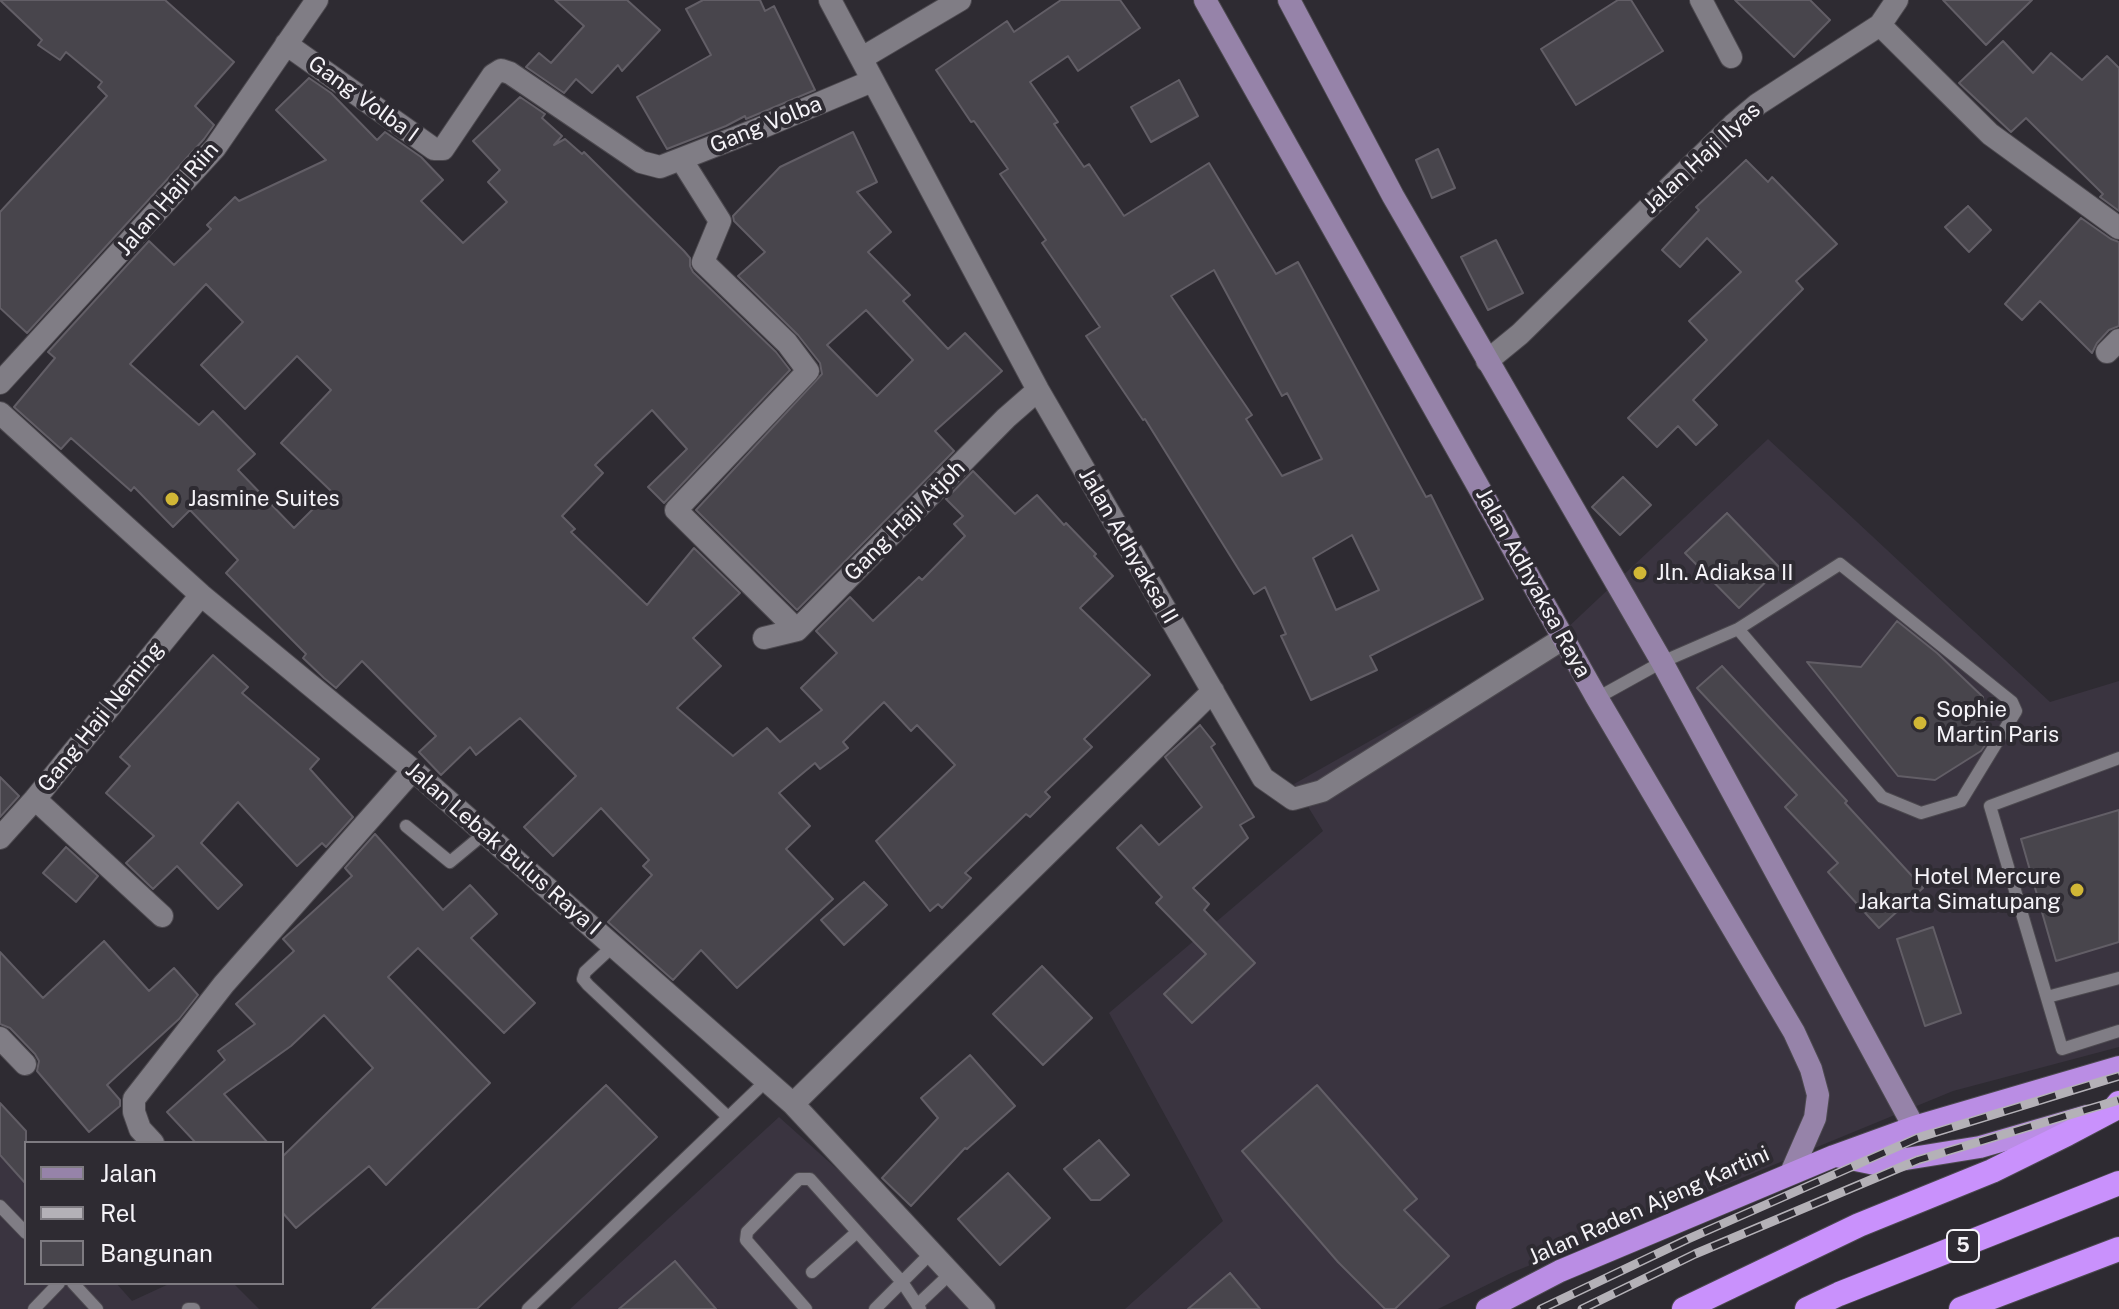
<!DOCTYPE html>
<style>
body{margin:0}
#map{position:relative;width:2119px;height:1309px;overflow:hidden;background:#2e2b32;font-family:"Public Sans",sans-serif}
canvas{display:block}
.legend{position:absolute;left:24px;top:1141px;width:260px;height:144px;box-sizing:border-box;background:#2e2b32;border:2px solid #7e7b81;margin:0;padding:10px 14px;list-style:none;font-size:24px;color:#f5f3f8}
.legend li{display:flex;align-items:center;gap:16px;height:40px}
.legend b{width:40px;border:2px solid #7e7b81}
</style>
<div id="map">
<canvas width="2119" height="1309"></canvas>
<ul class="legend">
<li><b style="height:10px;background:#9683a9"></b>Jalan</li>
<li><b style="height:10px;background:#b4b1b7"></b>Rel</li>
<li><b style="height:22px;background:#48454c"></b>Bangunan</li>
</ul>
</div>
<script>
const ctx = document.querySelector('canvas').getContext('2d');
ctx.lineJoin = 'round';
function paint(path, color) {
  ctx.fillStyle = color;
  ctx.fill(path, 'evenodd');
}
function toPath(rows) {
  const path = new Path2D();
  for (const r of rows) {
    path.moveTo(r[0], r[1]);
    for (let i = 2; i < r.length; i += 2) path.lineTo(r[i], r[i + 1]);
  }
  return path;
}
function trace(path, color, width, dash) {
  ctx.strokeStyle = color;
  ctx.lineWidth = width;
  ctx.lineCap = dash ? 'butt' : 'round';
  ctx.setLineDash(dash || []);
  ctx.stroke(path);
}
function write(font, color, halo, rows, align = 'center') {
  ctx.font = font + ' "Public Sans",sans-serif';
  ctx.lineWidth = 8;
  ctx.setLineDash([]);
  ctx.textBaseline = 'middle';
  ctx.strokeStyle = halo;
  ctx.fillStyle = color;
  for (const [text, x, y, turn = 0] of rows) {
    ctx.save();
    ctx.translate(x, y);
    ctx.rotate((+turn || 0) * Math.PI / 180);
    ctx.textAlign = isNaN(turn) ? turn : align;
    if (halo) ctx.strokeText(text, 0, 0);
    ctx.fillText(text, 0, 0);
    ctx.restore();
  }
}
const built = toPath([
 [1768,439,2050,702,2119,681,2119,1047,1953,1091,1511,1273,1438,1309,1125,1309,1223,1221,1109,1013,1323,831,1294,784,1564,631],
 [779,1117,993,1309,570,1309],
 [0,1149,26,1179,26,1283,116,1283,132,1301,171,1283,233,1283,259,1309,0,1309]
]);
const building = toPath([
 [0,0,165,0,234,62,195,106,214,125,204,139,27,333,0,308,0,212,107,96,98,87,102,82,66,52,60,60,38,45,42,40,0,0],
 [555,0,627,0,660,30,622,71,618,65,592,93,576,79,564,93,526,67,539,53,551,63,584,26,555,0],
 [703,0,760,0,765,11,774,6,815,90,746,119,745,116,726,126,667,149,637,97,711,55,686,9,703,0],
 [1061,0,1120,0,1140,28,1078,71,1068,56,1030,82,1058,122,1054,124,1084,167,1089,164,1124,216,1209,163,1276,274,1298,262,1426,497,1431,495,1483,599,1370,656,1377,670,1311,700,1281,636,1286,634,1265,587,1254,594,1145,419,1143,420,1086,336,1100,327,1042,243,1046,240,1000,174,1008,169,974,121,971,122,936,70,1007,21,1014,32,1061,0],
 [1214,270,1282,396,1287,393,1322,459,1282,476,1246,419,1252,415,1171,296,1214,270],
 [1352,535,1379,590,1336,610,1313,558,1352,535],
 [1618,0,1631,0,1663,51,1576,105,1541,49,1618,0],
 [1735,0,1810,0,1830,20,1794,57,1735,0],
 [1943,0,2032,0,1986,45,1943,0],
 [2003,41,2033,73,2051,53,2082,80,2107,56,2119,68,2119,211,2100,197,2103,194,2026,118,2011,132,1959,83,2003,41],
 [309,78,331,93,377,140,385,132,421,157,443,180,421,201,463,243,507,202,488,182,500,170,473,141,520,97,545,114,542,118,562,136,554,145,565,139,582,154,584,152,684,251,690,258,690,266,693,272,776,352,790,370,664,503,648,487,687,449,652,410,595,465,603,473,562,516,575,529,571,532,647,605,694,548,740,593,693,638,721,666,677,708,733,756,767,728,780,742,822,710,801,688,837,653,816,631,850,597,873,621,919,577,922,580,965,536,954,524,963,516,946,499,973,471,1015,514,1037,495,1064,525,1066,523,1096,554,1094,556,1113,576,1080,608,1150,675,1084,739,1092,747,1045,792,1050,797,1030,817,1026,814,965,873,971,878,942,908,938,904,930,911,876,841,955,765,917,725,911,731,884,702,843,742,848,748,820,769,815,763,779,793,810,826,786,849,833,899,737,988,701,950,673,980,608,922,652,875,643,866,649,860,601,808,553,856,524,827,576,776,520,718,476,755,470,747,441,775,419,752,436,736,362,661,336,688,324,678,303,658,306,654,226,573,238,560,190,510,173,527,134,487,131,491,71,438,61,449,14,407,55,358,48,352,149,241,174,265,211,229,207,225,235,197,239,201,326,160,276,110,309,78],
 [206,284,243,322,201,365,245,409,297,356,331,390,281,443,331,491,294,528,238,470,255,454,213,411,199,425,130,364,206,284],
 [1179,80,1198,116,1151,142,1131,107,1179,80],
 [853,132,877,182,857,192,891,232,868,252,910,295,903,301,948,349,965,333,1002,371,935,431,954,451,797,610,696,510,822,374,820,363,798,335,738,276,765,252,734,221,733,216,780,167,853,132],
 [866,310,913,360,877,396,827,345,866,310],
 [1438,149,1455,188,1432,198,1416,160,1438,149],
 [1746,160,1768,182,1772,177,1837,244,1796,281,1803,289,1693,400,1717,425,1696,445,1678,426,1657,447,1628,418,1707,340,1689,321,1741,272,1707,238,1680,267,1662,250,1699,210,1696,207,1746,160],
 [1968,206,1991,230,1969,252,1945,227,1968,206],
 [2081,218,2111,239,2119,242,2119,326,2109,330,2097,343,2092,353,2040,301,2022,320,2005,304,2081,218],
 [1496,240,1523,293,1488,310,1461,257,1496,240],
 [1623,477,1651,505,1620,535,1592,507,1623,477],
 [1727,513,1780,568,1739,608,1685,553,1727,513],
 [1897,621,1937,653,1983,697,1986,744,1981,751,1935,780,1898,776,1807,662,1861,667,1897,621],
 [213,655,248,687,242,693,319,759,310,769,353,817,326,847,322,843,297,866,238,802,201,843,242,885,218,909,177,866,153,889,126,863,154,836,106,793,130,766,120,757,213,655],
 [1722,666,1847,801,1845,803,1923,888,1879,928,1828,872,1838,863,1785,807,1797,795,1697,688,1722,666],
 [1200,725,1215,744,1211,747,1254,817,1240,825,1248,838,1193,888,1209,904,1204,910,1255,963,1192,1023,1164,994,1206,954,1156,903,1162,897,1117,848,1141,825,1159,845,1202,807,1165,757,1200,725],
 [0,777,19,796,0,817,0,777],
 [2119,810,2119,942,2056,961,2021,839,2119,810],
 [375,834,443,910,470,885,497,914,471,938,535,1003,504,1033,418,948,388,977,490,1083,386,1185,369,1166,296,1228,282,1212,282,1157,373,1068,324,1015,291,1046,224,1094,268,1143,196,1143,167,1112,225,1060,218,1051,255,1024,236,1004,294,951,283,939,352,876,345,868,375,834],
 [66,847,98,876,76,902,43,873,66,847],
 [864,882,887,905,844,945,821,920,864,882],
 [1933,927,1961,1013,1925,1026,1897,939,1933,927],
 [104,941,149,991,174,968,198,995,179,1019,107,1085,120,1100,120,1106,89,1132,37,1071,39,1061,35,1054,10,1028,0,1024,0,952,43,998,104,941],
 [1042,966,1092,1018,1043,1065,993,1014,1042,966],
 [970,1055,1015,1106,967,1149,965,1148,911,1206,882,1178,938,1118,921,1098,970,1055],
 [606,1085,657,1137,477,1309,372,1309,606,1085],
 [1317,1085,1417,1199,1404,1210,1449,1256,1395,1309,1385,1309,1338,1262,1242,1151,1317,1085],
 [0,1103,26,1131,26,1184,0,1155,0,1103],
 [1099,1140,1129,1175,1100,1200,1091,1200,1064,1169,1099,1140],
 [1008,1173,1050,1218,1000,1265,958,1219,1008,1173],
 [675,1261,716,1309,619,1309,675,1261],
 [1230,1273,1260,1309,1188,1309,1230,1273]
]);
const service = toPath([
 [1597,698,1662,662,1738,629,1840,564,2012,702,2016,711,1961,801,1921,813,1882,797,1738,629],
 [2119,758,1990,806,2062,1049,2119,1031],
 [406,826,450,862,485,833],
 [613,946,585,972,583,979,588,985,728,1117],
 [2047,997,2119,978],
 [0,1206,26,1233],
 [812,1272,857,1232],
 [73,1283,97,1309],
 [917,1305,951,1273],
 [34,1309,59,1283],
 [188,1309,194,1309],
 [528,1309,766,1081],
 [806,1309,746,1240,747,1232,799,1179,810,1179,902,1282,920,1309],
 [875,1309,932,1252]
]);
const minor = toPath([
 [830,0,1038,390,1263,778,1293,799,1322,791,1564,638],
 [1701,0,1731,57],
 [1880,25,1990,134,2119,228],
 [286,44,434,149,443,149,493,75,501,70,510,73,641,162,660,167,758,129,872,81],
 [862,58,960,0],
 [681,159,720,221,703,262,787,343,808,371,676,510,797,630],
 [2107,352,2119,340],
 [1487,361,1520,334,1733,125,1758,104,1880,25,1897,0],
 [0,383,215,148,317,0],
 [0,413,201,595,413,770,793,1104,984,1309],
 [764,638,797,630,1006,418,1038,390],
 [35,799,162,916],
 [0,838,35,799,201,595],
 [0,1038,25,1064],
 [793,1104,1213,691],
 [153,1143,140,1129,134,1112,134,1099,224,984,413,770]
]);
const secondary = toPath([
 [1205,0,1597,698,1794,1032,1811,1069,1818,1095,1815,1118,1791,1173],
 [1289,0,1393,196,1662,662,1914,1127]
]);
const trunk = toPath([
 [1836,1156,1875,1164,1980,1147,2087,1116],
 [1487,1309,1560,1271,1834,1156,1914,1127,2119,1067]
]);
const motorway = toPath([
 [1684,1309,1859,1225,1992,1171,2067,1134,2114,1109,2119,1103],
 [1807,1309,1839,1294,2119,1183],
 [1961,1309,2119,1249]
]);
const rail = toPath([
 [1541,1309,1688,1239,1917,1138,2119,1076],
 [1582,1309,1695,1254,1918,1160,2119,1100]
]);
const markers = [
 [172,499,8,"#d1b736"],
 [1640,573,8,"#d1b736"],
 [1920,723,8,"#d1b736"],
 [2077,890,8,"#d1b736"]
];
const shields = [
 [1963,1246,32]
];
const shieldNames = [
 ["5",1963,1246]
];
const streetNames = [
 ["Gang Volba I",363,99,36],
 ["Gang Volba",766,125,-22],
 ["Jalan Haji Ilyas",1702,158,-43],
 ["Jalan Haji Riin",168,199,-49],
 ["Gang Haji Atjoh",905,521,-45],
 ["Jalan Adhyaksa II",1128,546,60],
 ["Jalan Adhyaksa Raya",1533,583,61],
 ["Gang Haji Neming",101,717,-51],
 ["Jalan Lebak Bulus Raya I",503,849,41],
 ["Jalan Raden Ajeng Kartini",1649,1206,-24]
];
const poiNames = [
 ["Jasmine Suites",188,499],
 ["Jln. Adiaksa II",1656,573],
 ["Sophie",1936,710],
 ["Martin Paris",1936,735],
 ["Hotel Mercure",2061,877,"right"],
 ["Jakarta Simatupang",2061,902,"right"]
];
paint(built, '#3a3440');
paint(building, '#48454c');
trace(building, '#625e66', 2);
trace(service, '#4c494f', 14);
trace(minor, '#4c494f', 24);
trace(secondary, '#4c494f', 24);
trace(trunk, '#4c494f', 24);
trace(motorway, '#4c494f', 26);
trace(service, '#807d85', 12);
trace(minor, '#807d85', 22);
trace(secondary, '#9683a9', 22);
trace(trunk, '#ba8de4', 22);
trace(motorway, '#c991fc', 24);
trace(rail, '#b4b1b7', 9);
trace(rail, '#2e2b32', 6, [18]);
for (const [x, y, r, color] of markers) {
  const dot = new Path2D();
  dot.arc(x, y, r, 0, 2 * Math.PI);
  ctx.fillStyle = color;
  ctx.fill(dot);
  trace(dot, '#2e2b32', 3);
}
for (const [x, y, w] of shields) {
  const box = new Path2D();
  box.roundRect(x - w / 2, y - 16, w, 32, 6);
  ctx.fillStyle = '#2e2b32';
  ctx.fill(box);
  trace(box, '#f5f3f8', 2);
}
write('bold 20px', '#f5f3f8', null, shieldNames);
write('22px', '#f5f3f8', '#2e2b32', streetNames);
write('22px', '#f5f3f8', '#2e2b32', poiNames, 'left');
</script>
